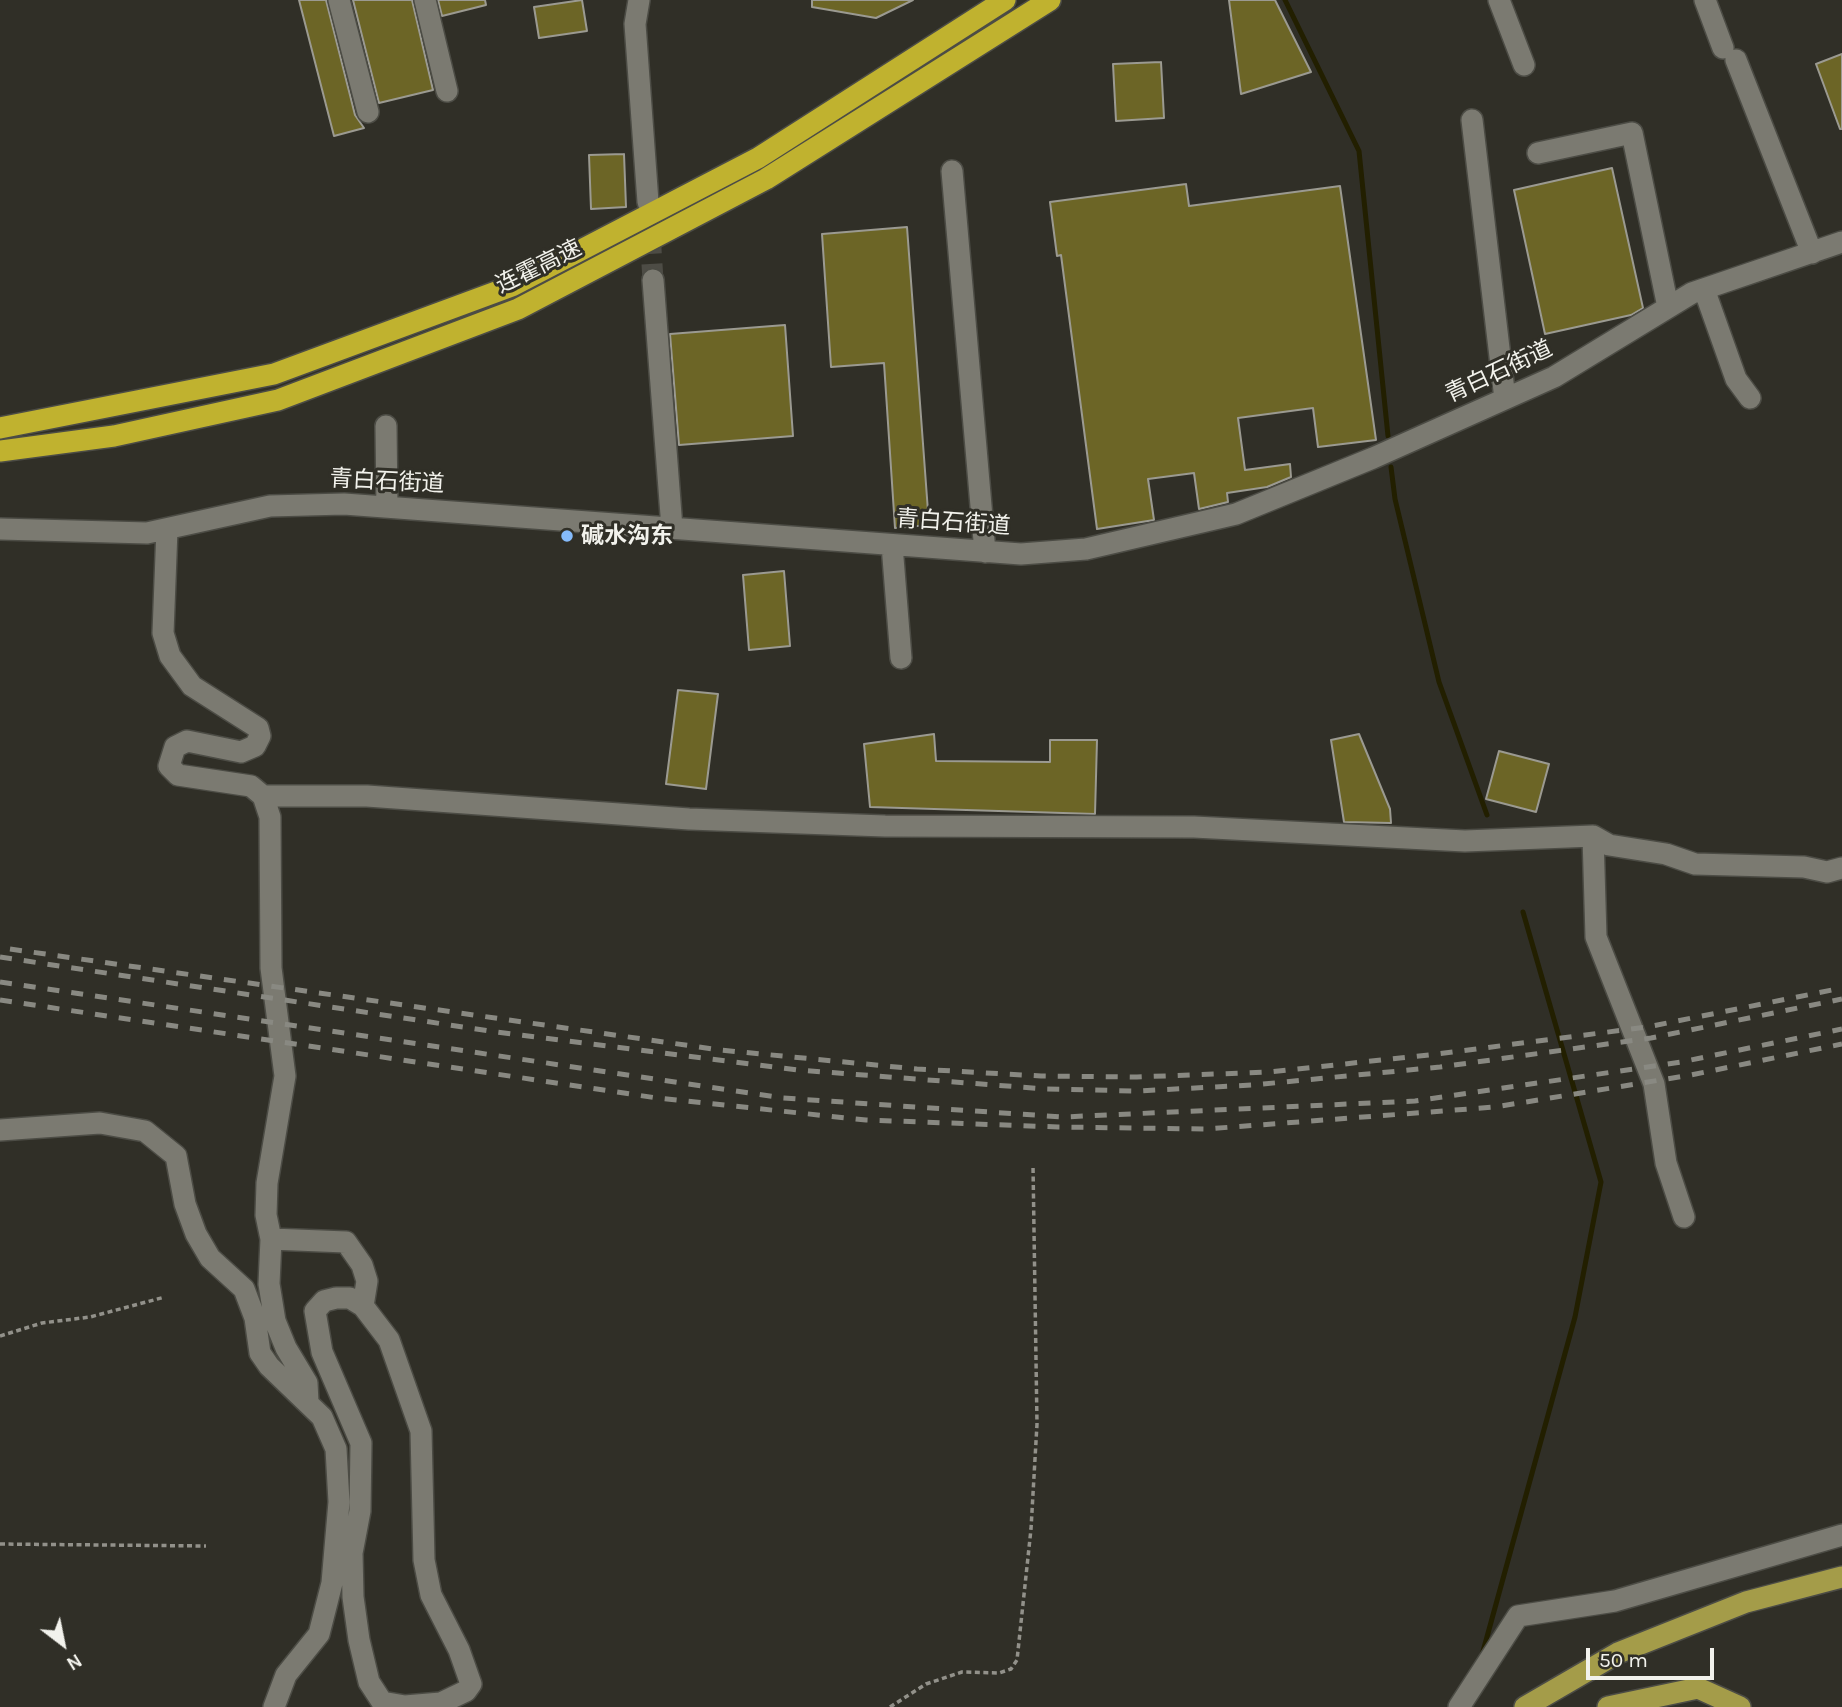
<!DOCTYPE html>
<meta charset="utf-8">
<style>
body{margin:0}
#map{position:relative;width:1842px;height:1707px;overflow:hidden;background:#302f27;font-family:Karla,sans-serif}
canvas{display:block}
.north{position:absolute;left:28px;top:1609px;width:70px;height:70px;-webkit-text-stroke:5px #302f27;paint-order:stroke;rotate:148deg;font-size:19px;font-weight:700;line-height:28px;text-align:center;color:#f2f2ec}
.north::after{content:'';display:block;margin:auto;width:24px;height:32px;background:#f2f2ec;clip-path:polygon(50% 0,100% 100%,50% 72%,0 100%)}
.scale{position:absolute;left:1586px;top:1648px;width:128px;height:32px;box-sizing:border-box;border:4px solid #f2f2ec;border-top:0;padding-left:9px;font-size:21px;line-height:24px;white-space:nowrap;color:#f2f2ec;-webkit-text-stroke:5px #302f27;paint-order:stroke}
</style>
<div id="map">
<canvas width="1842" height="1707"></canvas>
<div class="north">N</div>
<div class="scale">50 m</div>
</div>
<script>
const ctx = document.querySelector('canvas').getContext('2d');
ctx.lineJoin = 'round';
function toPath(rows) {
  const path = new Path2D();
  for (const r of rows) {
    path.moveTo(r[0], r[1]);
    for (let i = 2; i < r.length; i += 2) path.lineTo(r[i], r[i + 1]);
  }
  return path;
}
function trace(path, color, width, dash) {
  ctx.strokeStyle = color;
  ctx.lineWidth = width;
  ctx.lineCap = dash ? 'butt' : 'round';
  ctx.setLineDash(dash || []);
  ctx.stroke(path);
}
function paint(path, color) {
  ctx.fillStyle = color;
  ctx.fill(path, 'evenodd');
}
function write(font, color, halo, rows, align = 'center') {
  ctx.font = font + ' Karla,"Noto Sans SC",sans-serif';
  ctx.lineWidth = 6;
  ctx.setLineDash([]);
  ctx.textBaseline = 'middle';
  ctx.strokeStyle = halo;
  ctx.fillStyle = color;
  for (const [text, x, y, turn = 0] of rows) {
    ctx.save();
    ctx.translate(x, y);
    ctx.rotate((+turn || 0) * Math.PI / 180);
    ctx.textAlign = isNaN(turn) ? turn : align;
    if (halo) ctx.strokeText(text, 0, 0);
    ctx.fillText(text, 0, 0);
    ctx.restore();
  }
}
const stream = toPath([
 [1285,0,1359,151,1388,436],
 [1391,467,1395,499,1439,682,1487,815],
 [1482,1655,1575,1317,1601,1182,1523,912]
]);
const building = toPath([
 [299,0,326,0,355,115,364,128,334,136,299,0],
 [353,0,412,0,433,90,379,103,353,0],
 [438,0,485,0,486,5,442,16,438,0],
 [582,0,587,31,539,38,534,7,582,0],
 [812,0,913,0,876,18,812,7,812,0],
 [1229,0,1275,0,1311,72,1241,94,1229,0],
 [1842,54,1842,129,1840,129,1816,64,1842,54],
 [1161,62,1164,118,1116,121,1113,64,1161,62],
 [624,154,626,207,591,209,589,155,624,154],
 [1612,168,1643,308,1631,315,1545,334,1514,190,1612,168],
 [1186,184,1189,206,1340,186,1376,440,1318,447,1313,408,1238,418,1245,470,1290,464,1291,477,1267,487,1227,493,1228,502,1199,509,1194,473,1148,479,1154,520,1097,529,1061,255,1057,256,1050,202,1186,184],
 [907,227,929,525,895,528,884,363,831,367,822,234,907,227],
 [785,325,793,436,679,445,670,334,785,325],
 [784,571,790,646,749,650,743,575,784,571],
 [678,690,718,694,706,789,666,784,678,690],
 [934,734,936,761,1050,762,1050,740,1097,740,1095,814,870,807,864,744,934,734],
 [1359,734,1390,809,1391,823,1344,822,1331,740,1359,734],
 [1499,751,1549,764,1536,812,1486,799,1499,751]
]);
const minorTunnel = toPath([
 [648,202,653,280]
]);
const path = toPath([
 [0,1336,42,1323,90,1317,165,1297],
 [0,1544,206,1546],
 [890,1707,926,1684,962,1672,999,1673,1011,1669,1017,1660,1031,1529,1037,1424,1033,1166]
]);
const minor = toPath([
 [339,0,368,112],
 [425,0,447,91],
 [639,0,635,24,648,202],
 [1499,0,1524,65],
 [1705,0,1723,48],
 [1736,60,1812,253],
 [1472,120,1505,399],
 [1538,153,1632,133,1668,307],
 [952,171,985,552],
 [653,280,672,528],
 [1704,289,1736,379,1750,398],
 [386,426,387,507],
 [0,529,147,533,270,506,344,504,1021,554,1086,549,1236,514,1373,458,1554,377,1692,293,1842,242],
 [167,529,163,633,170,656,192,686,258,728,260,736,255,746,241,752,187,741,175,747,169,766,178,775,251,786,263,796,270,817,271,968,285,1076,267,1183,266,1215,271,1239,269,1284,275,1321,286,1348,307,1383,308,1402],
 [892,545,901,658],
 [263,796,367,796,689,819,885,826,1194,827,1465,841,1593,836,1609,845,1666,854,1695,864,1804,867,1827,872,1842,868],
 [1593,836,1596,937,1654,1084,1666,1163,1684,1217],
 [0,1130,100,1123,145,1131,176,1156,185,1204,196,1234,210,1258,244,1289,255,1318,260,1353,269,1366,322,1417,336,1449,339,1502,332,1583,319,1634,286,1675,274,1707],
 [271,1239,346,1242,362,1265,367,1281,363,1306,389,1340,421,1431,424,1560,431,1595,459,1650,471,1684,466,1691,441,1703,405,1706,382,1702,369,1682,359,1640,353,1597,352,1553,360,1511,361,1443,322,1352,315,1311,324,1301,336,1298,350,1298,363,1306],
 [1459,1707,1518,1616,1615,1601,1842,1535]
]);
const major = toPath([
 [1525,1707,1618,1653,1746,1602,1842,1577],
 [1608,1707,1698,1688,1740,1707]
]);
const highway = toPath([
 [0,428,274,374,512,286,758,158,1005,0],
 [0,451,114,436,278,400,518,309,766,179,1050,0]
]);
const rail = toPath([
 [10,949,720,1050,917,1069,1041,1076,1137,1077,1270,1072,1437,1054,1647,1027,1842,988],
 [0,957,496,1032,798,1070,1046,1089,1136,1091,1253,1085,1440,1067,1651,1038,1842,999],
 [0,982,783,1098,1063,1117,1415,1101,1681,1062,1842,1029],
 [0,1000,657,1098,866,1120,1058,1127,1206,1129,1495,1107,1691,1075,1842,1044]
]);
const markers = [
 [567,536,7,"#85bbfb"]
];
const streetNames = [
 ["连霍高速",539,267,-26],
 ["青白石街道",1499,372,-25],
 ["青白石街道",387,482,3],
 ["青白石街道",953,523,4]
];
const poiNames = [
 ["碱水沟东",581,536]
];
trace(stream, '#221f00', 5);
paint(building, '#6c6526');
trace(building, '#9b9a91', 2);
trace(minorTunnel, '#4d4c45', 21, [21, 10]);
trace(minor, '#4c4c45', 24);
trace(major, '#4c4c45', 24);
trace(highway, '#4c4c45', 24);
trace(path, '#92918a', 3.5, [5, 3.5]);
trace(minor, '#7b7a71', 21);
trace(major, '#a49c49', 21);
trace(highway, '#c0b22f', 21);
trace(rail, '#898982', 5, [12, 12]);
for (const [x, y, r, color] of markers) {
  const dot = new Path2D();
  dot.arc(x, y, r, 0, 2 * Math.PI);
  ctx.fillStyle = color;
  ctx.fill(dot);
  trace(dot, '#302f27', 2.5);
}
write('23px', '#f2f2ec', '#302f27', streetNames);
write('bold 23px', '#f2f2ec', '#302f27', poiNames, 'left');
</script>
